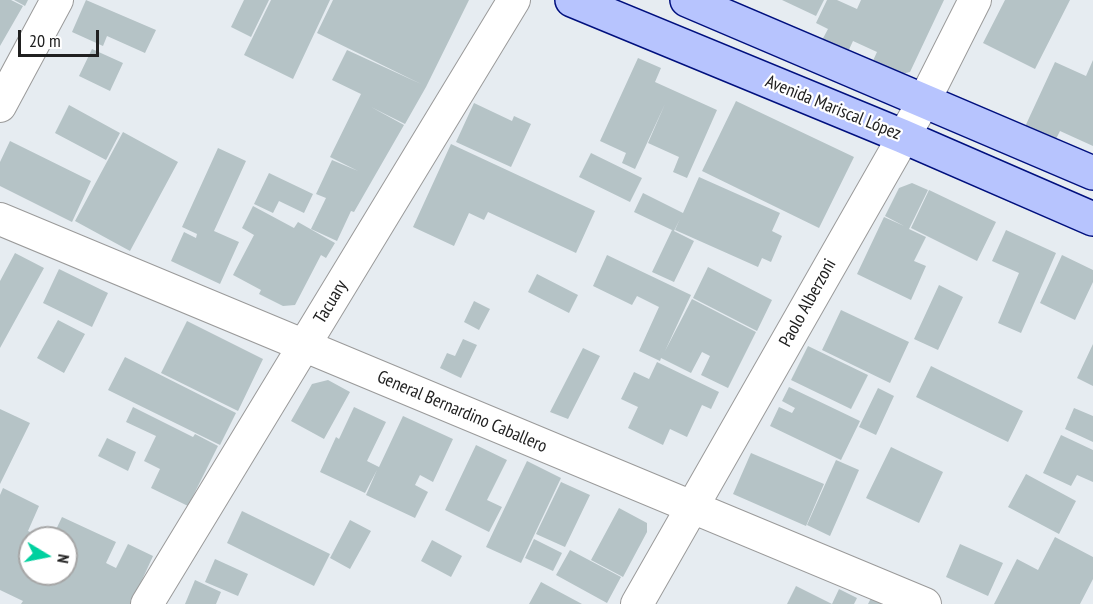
<!DOCTYPE html>
<meta charset="utf-8">
<style>
body{margin:0}
#map{position:relative;width:1093px;height:604px;overflow:hidden;background:#e6ecf1;font-family:"PT Sans Narrow",sans-serif}
canvas{display:block}
.north{position:absolute;left:18px;top:526px;width:60px;height:60px;box-sizing:border-box;background:#fff;border:2px solid #a6a6a6;border-radius:50%;rotate:100deg;font-size:16px;font-weight:700;line-height:24px;text-align:center;color:#202020}
.north::after{content:'';display:block;margin:auto;width:21px;height:27px;background:#00d09f;clip-path:polygon(50% 0,100% 100%,50% 72%,0 100%)}
.scale{position:absolute;left:18px;top:30px;width:81px;height:27px;box-sizing:border-box;border:3px solid #202020;border-top:0;padding-left:8px;font-size:18px;line-height:21px;white-space:nowrap;color:#202020;-webkit-text-stroke:4px #fff;paint-order:stroke}
</style>
<div id="map">
<canvas width="1093" height="604"></canvas>
<div class="north">N</div>
<div class="scale">20 m</div>
</div>
<script>
const ctx = document.querySelector('canvas').getContext('2d');
ctx.lineJoin = 'round';
function paint(path, color) {
  ctx.fillStyle = color;
  ctx.fill(path, 'evenodd');
}
function toPath(rows) {
  const path = new Path2D();
  for (const r of rows) {
    path.moveTo(r[0], r[1]);
    for (let i = 2; i < r.length; i += 2) path.lineTo(r[i], r[i + 1]);
  }
  return path;
}
function trace(path, color, width, dash) {
  ctx.strokeStyle = color;
  ctx.lineWidth = width;
  ctx.lineCap = dash ? 'butt' : 'round';
  ctx.setLineDash(dash || []);
  ctx.stroke(path);
}
function write(font, color, halo, rows, align = 'center') {
  ctx.font = font + ' "PT Sans Narrow",sans-serif';
  ctx.lineWidth = 4.5;
  ctx.setLineDash([]);
  ctx.textBaseline = 'middle';
  ctx.strokeStyle = halo;
  ctx.fillStyle = color;
  for (const [text, x, y, turn = 0] of rows) {
    ctx.save();
    ctx.translate(x, y);
    ctx.rotate((+turn || 0) * Math.PI / 180);
    ctx.textAlign = isNaN(turn) ? turn : align;
    if (halo) ctx.strokeText(text, 0, 0);
    ctx.fillText(text, 0, 0);
    ctx.restore();
  }
}
const building = toPath([
 [0,0,11,0,23,6,0,46],
 [14,0,28,0,25,6],
 [86,0,156,30,145,53,107,36,103,46,72,32],
 [244,0,269,0,251,37,231,27],
 [271,0,330,0,293,79,244,55],
 [333,0,469,0,426,87,405,124,371,107,404,125,354,212,351,211,337,241,311,229,326,198,316,194,332,160,358,171,330,157,361,94,332,80,347,50,421,84,317,33],
 [782,0,824,0,816,16],
 [827,0,837,0,857,9,861,0,944,0,910,72,893,76,871,65,877,52,853,41,846,56,820,44,828,29,816,23],
 [1005,0,1070,0,1035,69,983,43],
 [92,49,123,63,110,91,79,76],
 [638,58,661,68,655,82,717,110,687,178,673,172,679,157,648,143,665,104,635,169,622,163,626,153,600,141],
 [1093,60,1093,146,1060,131,1053,145,1023,131,1055,62,1086,76],
 [736,101,854,157,819,228,702,171],
 [474,103,512,121,514,116,531,124,511,167,456,142],
 [69,105,120,133,106,160,55,133],
 [123,132,178,162,130,251,75,221],
 [10,141,91,181,72,222,0,186,0,162],
 [451,144,595,211,576,253,488,212,484,220,469,213,454,246,413,227],
 [218,148,246,161,214,231,239,242,220,284,171,261,184,232,196,238,197,234,182,227],
 [591,153,642,178,630,202,579,177],
 [269,173,313,194,304,213,279,201,273,213,254,204],
 [699,177,780,213,772,231,782,236,771,262,762,258,758,267,675,230,680,219,674,231,634,212,643,193,683,213],
 [912,183,928,190,909,229,926,237,914,261,926,266,911,300,857,274,884,217,904,226,885,216,899,188],
 [929,190,996,222,977,261,911,228],
 [253,206,294,228,298,222,335,243,326,258,321,255,295,305,283,306,259,294,261,290,233,275,254,235,242,228],
 [672,230,694,241,674,282,652,272],
 [1006,230,1056,253,1021,333,998,323,1019,273,992,261],
 [15,253,44,268,0,348,0,281],
 [607,255,691,295,665,351,692,299,756,332,728,388,701,375,710,356,702,352,691,373,661,358,660,361,639,351,659,307,637,296,632,305,593,286],
 [1062,255,1093,270,1093,282,1075,320,1040,303],
 [708,267,772,300,757,331,693,298],
 [59,269,108,293,92,327,43,303],
 [537,274,578,295,569,313,528,292],
 [939,285,963,297,938,350,914,339],
 [474,301,490,309,479,330,464,322],
 [841,310,909,342,890,383,822,350],
 [58,320,85,334,64,373,37,358],
 [187,321,263,359,238,411,161,373],
 [463,339,477,345,461,378,440,368,447,353,455,356],
 [1093,344,1093,386,1077,378],
 [808,346,868,375,851,409,791,380],
 [583,348,600,356,568,419,550,412],
 [125,357,236,413,220,445,108,390],
 [657,362,719,392,711,409,702,405,687,437,670,429,663,445,628,428,638,407,621,399,634,372,649,379],
 [931,366,1023,411,1008,442,916,397],
 [328,380,350,392,324,439,291,421,312,384],
 [789,387,860,421,841,460,770,426,779,407,792,413,795,408,782,401],
 [878,388,894,396,876,435,859,427],
 [133,407,193,437,195,434,218,446,188,506,151,488,160,469,144,461,156,436,126,422],
 [354,407,386,422,367,461,379,467,403,416,453,439,433,482,420,475,415,485,428,492,415,518,366,495,377,470,365,493,320,472,336,437,339,439],
 [1074,408,1093,416,1093,442,1065,429],
 [0,409,30,423,0,484],
 [1061,435,1093,450,1093,482,1077,475,1071,486,1043,473],
 [107,438,136,452,128,471,98,456],
 [476,445,507,460,487,500,502,507,489,532,445,510],
 [891,447,943,472,919,523,866,498],
 [751,453,824,484,806,526,733,494],
 [836,460,859,470,830,536,807,525],
 [527,461,561,478,521,563,486,547],
 [1026,474,1076,501,1059,534,1008,507],
 [561,482,590,495,565,547,536,534],
 [3,488,39,506,28,531,43,538,30,538,30,574,66,574,66,538,52,538,62,517,116,542,106,563,116,568,128,544,153,556,131,604,21,604,23,601,0,590,0,495],
 [619,508,647,523,647,532,623,577,591,560],
 [242,511,330,554,314,586,227,543],
 [350,520,371,531,350,569,330,558],
 [1055,537,1093,557,1093,579,1080,604,994,604,1017,559,1038,570],
 [534,539,562,553,553,571,525,558],
 [432,540,462,556,451,577,421,561],
 [960,544,1003,563,988,596,946,577],
 [570,550,621,577,607,603,556,575],
 [215,559,248,574,238,596,205,582],
 [195,580,221,592,216,604,185,604],
 [541,582,582,604,529,604],
 [796,586,832,604,839,589,857,598,854,604,787,604],
 [871,598,885,604,868,604]
]);
const street = toPath([
 [0,106,57,0],
 [0,219,925,604],
 [147,604,514,0],
 [637,604,924,101,975,0]
]);
const secondary = toPath([
 [572,0,902,136,1093,219],
 [687,0,1093,173]
]);
const streetNames = [
 ["Avenida Mariscal López",833,108,22],
 ["Tacuary",331,302,-59],
 ["Paolo Alberzoni",808,303,-61],
 ["General Bernardino Caballero",462,412,23]
];
paint(building, '#b5c3c6');
trace(street, '#9a9a9a', 34);
trace(secondary, '#00107e', 36);
trace(street, '#fff', 32);
trace(secondary, '#b7c4fe', 33);
write('18px', '#202020', '#fff', streetNames);
</script>
